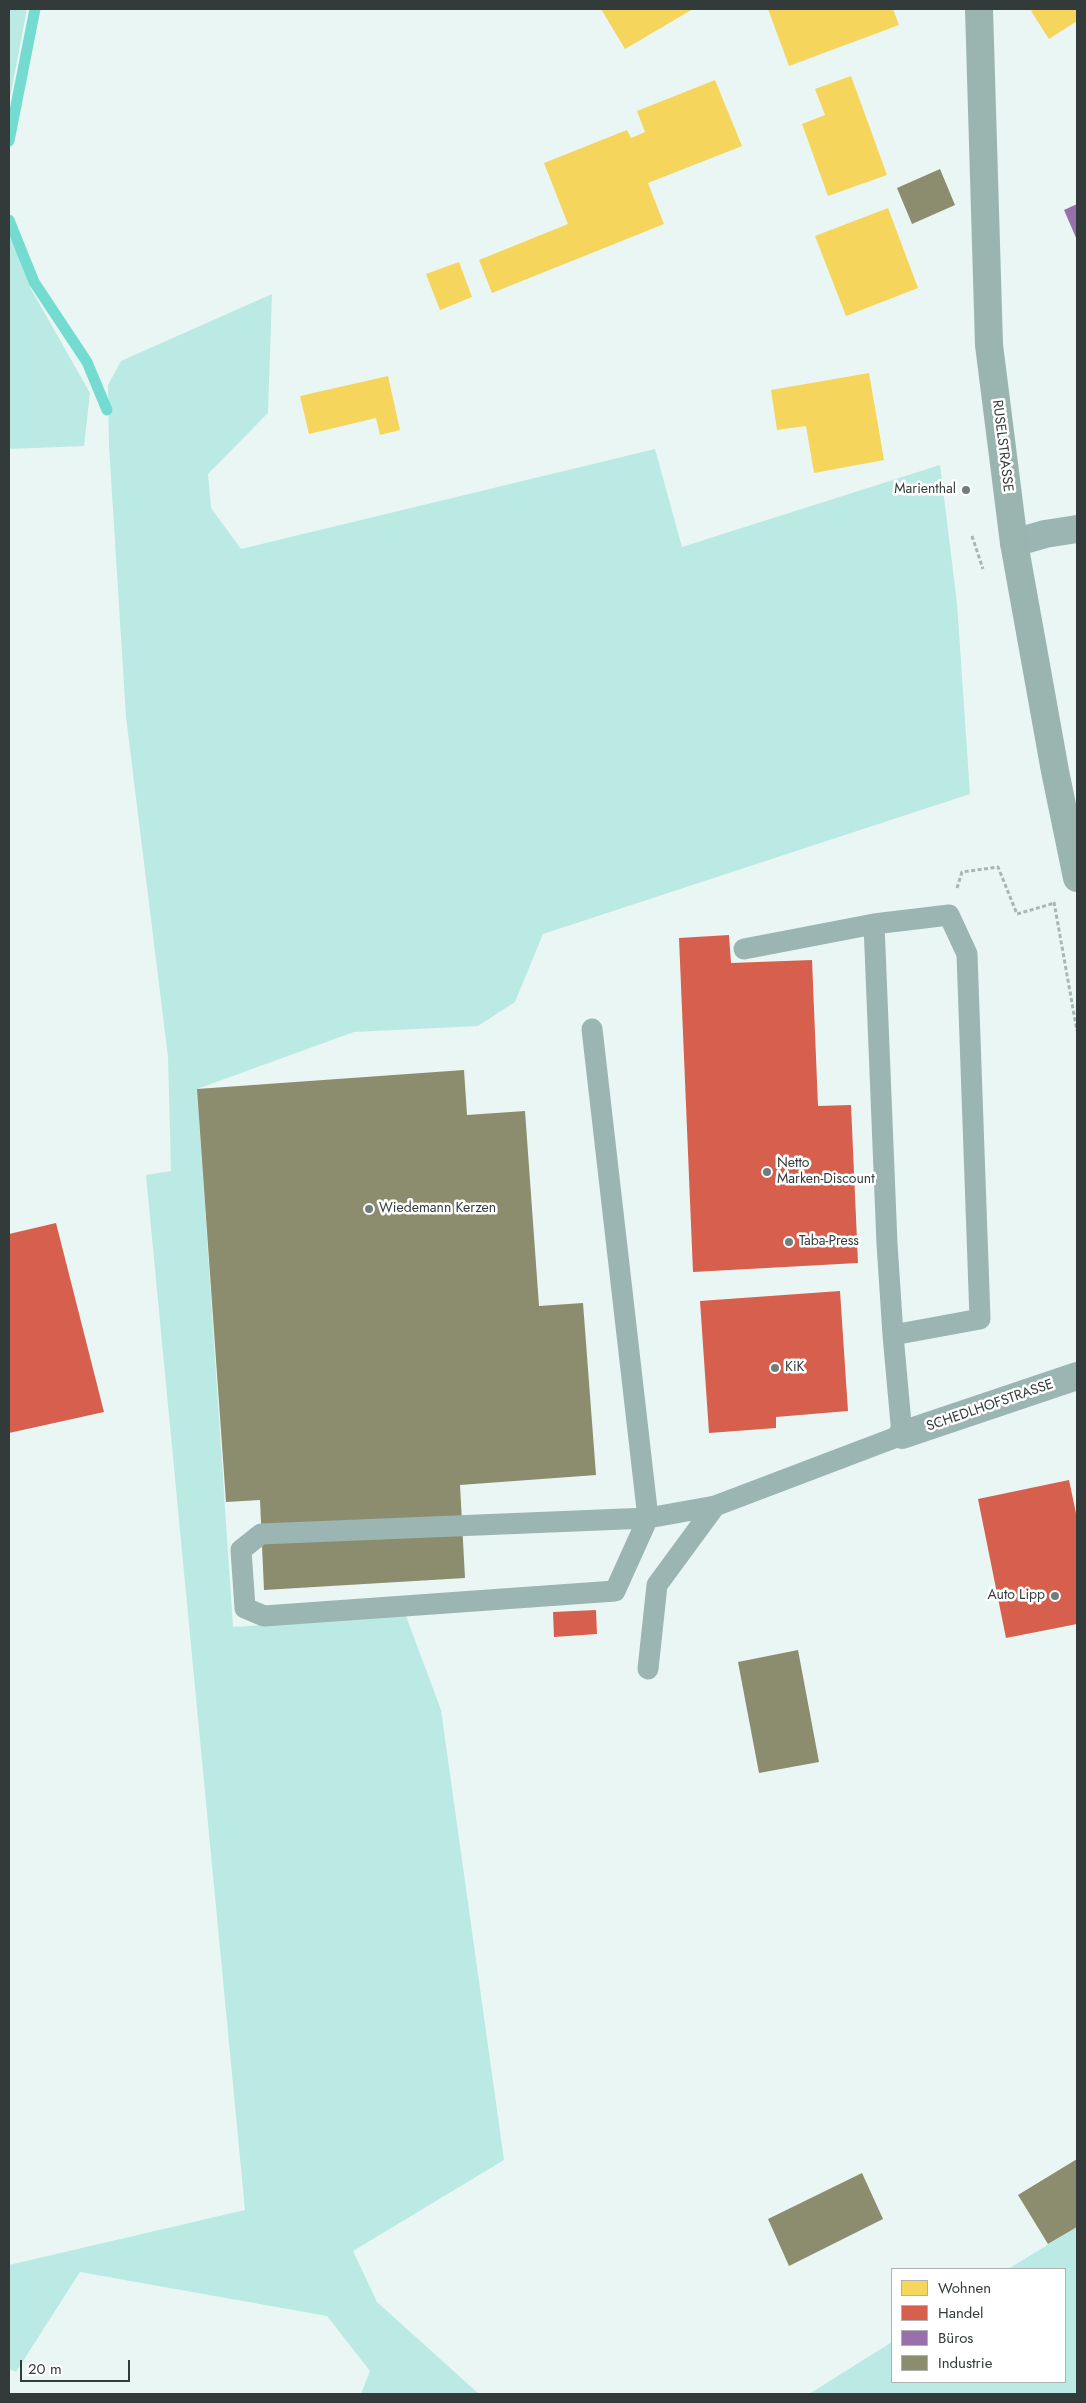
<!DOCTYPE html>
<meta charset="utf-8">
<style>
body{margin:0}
#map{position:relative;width:1086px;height:2403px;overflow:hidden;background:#e9f6f4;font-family:Jost,sans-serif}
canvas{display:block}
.frame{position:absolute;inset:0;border:10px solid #323b39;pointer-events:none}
.legend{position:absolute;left:891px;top:2268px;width:175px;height:115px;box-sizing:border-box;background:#fff;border:1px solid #adb1b0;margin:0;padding:6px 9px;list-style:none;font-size:15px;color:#323b39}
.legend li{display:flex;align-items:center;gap:10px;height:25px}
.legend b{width:25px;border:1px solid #adb1b0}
.scale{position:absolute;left:20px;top:2360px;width:110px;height:22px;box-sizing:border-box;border:2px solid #323b39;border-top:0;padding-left:6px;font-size:15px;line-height:18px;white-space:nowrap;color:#323b39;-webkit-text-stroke:4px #fff;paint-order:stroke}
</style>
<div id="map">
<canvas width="1086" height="2403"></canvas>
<div class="frame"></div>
<ul class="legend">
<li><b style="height:14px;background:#f6d55c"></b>Wohnen</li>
<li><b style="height:14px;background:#d6604d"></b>Handel</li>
<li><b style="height:14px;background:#9970ab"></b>Büros</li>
<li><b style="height:14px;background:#8c8c6e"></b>Industrie</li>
</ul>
<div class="scale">20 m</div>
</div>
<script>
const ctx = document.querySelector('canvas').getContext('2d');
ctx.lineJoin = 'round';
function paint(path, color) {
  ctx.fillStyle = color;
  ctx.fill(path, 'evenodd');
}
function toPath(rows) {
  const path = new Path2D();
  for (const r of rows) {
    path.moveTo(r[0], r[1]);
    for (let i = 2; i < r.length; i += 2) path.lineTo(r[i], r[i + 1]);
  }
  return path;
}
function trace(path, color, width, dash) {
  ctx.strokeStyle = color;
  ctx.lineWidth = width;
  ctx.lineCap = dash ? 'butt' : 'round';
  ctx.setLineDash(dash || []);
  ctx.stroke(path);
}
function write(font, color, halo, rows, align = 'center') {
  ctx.font = font + ' Jost,sans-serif';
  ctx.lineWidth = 5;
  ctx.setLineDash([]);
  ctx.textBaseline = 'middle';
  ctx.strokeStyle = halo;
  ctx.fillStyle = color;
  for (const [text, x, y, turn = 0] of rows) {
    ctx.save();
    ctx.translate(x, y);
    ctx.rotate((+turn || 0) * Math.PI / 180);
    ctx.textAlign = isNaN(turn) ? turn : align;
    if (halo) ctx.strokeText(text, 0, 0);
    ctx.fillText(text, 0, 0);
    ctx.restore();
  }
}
const green = toPath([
 [9,9,27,9,9,103],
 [9,235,31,289,90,393,84,446,9,449],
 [272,294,268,413,208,474,211,508,241,549,655,449,682,547,940,465,957,603,970,794,543,934,515,1002,478,1026,354,1032,197,1089,233,1627,406,1616,441,1710,504,2160,353,2251,377,2302,479,2394,361,2394,370,2371,327,2316,80,2272,16,2372,9,2369,9,2265,245,2210,146,1175,171,1171,168,1057,126,717,109,446,108,385,121,361],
 [1077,2227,1077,2394,809,2394,892,2342,892,2382,1065,2382,1065,2269,1008,2269]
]);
const homes = toPath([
 [601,9,693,9,625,49],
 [768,9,893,9,899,25,789,66],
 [1035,9,1077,9,1077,21,1049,39,1031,11],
 [851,76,887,175,828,196,802,124,825,115,815,89],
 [715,80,742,146,648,183,664,224,492,293,479,260,568,224,544,163,627,130,631,138,645,132,637,111],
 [888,208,918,288,846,316,815,236],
 [459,262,472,297,440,310,426,274],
 [869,373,884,460,814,473,806,426,777,430,771,390],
 [388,376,400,430,380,435,376,418,309,434,300,396]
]);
const shops = toPath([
 [729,935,731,963,812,960,818,1106,851,1105,858,1263,693,1272,679,938],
 [56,1223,104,1412,9,1433,9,1234],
 [840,1291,848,1411,776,1417,776,1428,709,1433,700,1301],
 [1069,1480,1077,1518,1077,1624,1006,1638,978,1499],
 [596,1610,597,1634,554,1637,553,1612]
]);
const offices = toPath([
 [1077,204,1077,240,1064,210]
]);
const industry = toPath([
 [940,169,955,205,912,224,897,188],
 [464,1070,467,1115,525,1111,539,1306,583,1303,596,1475,460,1485,465,1578,264,1590,260,1500,226,1502,197,1089],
 [798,1650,819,1762,759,1773,738,1662],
 [1077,2159,1077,2227,1048,2244,1018,2195],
 [862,2173,883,2219,789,2266,768,2219]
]);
const stream = toPath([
 [9,141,35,9],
 [9,220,34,282,87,362,107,410]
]);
const path = toPath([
 [972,536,983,569],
 [957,888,962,872,998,867,1017,914,1055,903],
 [1054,902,1077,1031]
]);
const lane = toPath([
 [744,949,874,924],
 [592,1029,648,1518,715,1506],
 [648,1518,615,1591,264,1616,245,1608,241,1550,261,1534,648,1518],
 [648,1669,657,1585,715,1506,902,1435,893,1335,980,1319,967,954,949,915,874,924,887,1244,893,1335]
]);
const street = toPath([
 [1014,543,1045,534,1077,529],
 [902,1435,1077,1376]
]);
const secondary = toPath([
 [979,9,989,345,1014,543,1055,771,1077,878]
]);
const markers = [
 [966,490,5,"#727c7a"],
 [767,1172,5,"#727c7a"],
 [369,1209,5,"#727c7a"],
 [789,1242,5,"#727c7a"],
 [775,1368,5,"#727c7a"],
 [1055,1596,5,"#727c7a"]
];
const streetNames = [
 ["RUSELSTRASSE",1002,446,83],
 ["SCHEDLHOFSTRASSE",990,1406,-19]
];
const poiNames = [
 ["Marienthal",956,490,"right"],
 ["Netto",777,1164],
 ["Marken-Discount",777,1180],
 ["Wiedemann Kerzen",379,1209],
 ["Taba-Press",799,1242],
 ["KiK",785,1368],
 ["Auto Lipp",1045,1596,"right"]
];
paint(green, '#bbeae4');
paint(homes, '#f6d55c');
paint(shops, '#d6604d');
paint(offices, '#9970ab');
paint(industry, '#8c8c6e');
trace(stream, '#73dbcf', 11);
trace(path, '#a6b7b4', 3, [4, 2.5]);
trace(lane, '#9bb5b2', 21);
trace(street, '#9bb5b2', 28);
trace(secondary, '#9ab4b0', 28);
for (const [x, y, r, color] of markers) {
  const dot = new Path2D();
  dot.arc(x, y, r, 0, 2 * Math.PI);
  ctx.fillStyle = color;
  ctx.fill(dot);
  trace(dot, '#fff', 2);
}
write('14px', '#323b39', '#fff', streetNames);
write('14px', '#323b39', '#fff', poiNames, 'left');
</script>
